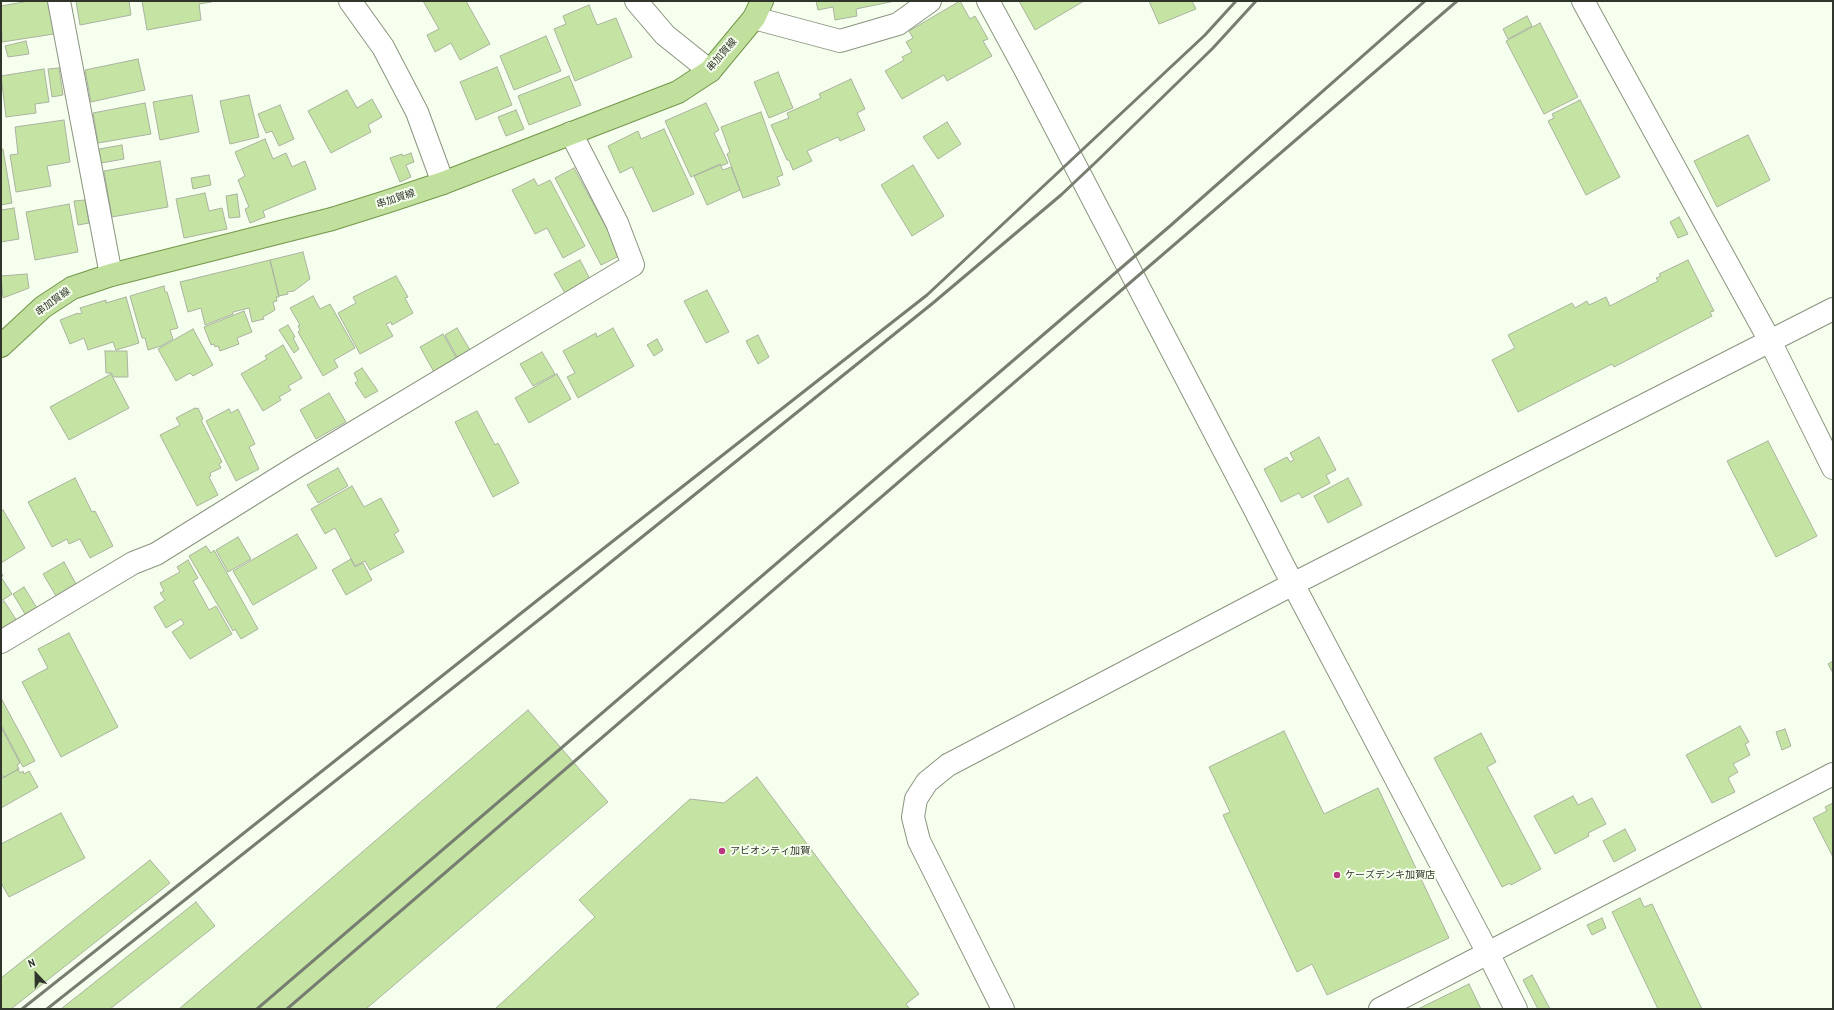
<!DOCTYPE html>
<meta charset="utf-8">
<style>
body{margin:0}
#map{position:relative;width:1834px;height:1010px;overflow:hidden;background:#f6ffed;font-family:"Archivo Narrow",sans-serif}
canvas{display:block}
.frame{position:absolute;inset:0;border:2px solid #30352c;pointer-events:none}
.north{position:absolute;left:16px;top:954px;width:40px;height:40px;-webkit-text-stroke:3px #f6ffed;paint-order:stroke;rotate:338deg;font-size:11px;font-weight:700;line-height:16px;text-align:center;color:#30352c}
.north::after{content:'';display:block;margin:auto;width:14px;height:18px;background:#30352c;clip-path:polygon(50% 0,100% 100%,50% 72%,0 100%)}
</style>
<div id="map">
<canvas width="1834" height="1010"></canvas>
<div class="frame"></div>
<div class="north">N</div>
</div>
<script>
const ctx = document.querySelector('canvas').getContext('2d');
ctx.lineJoin = 'round';
function paint(path, color) {
  ctx.fillStyle = color;
  ctx.fill(path, 'evenodd');
}
function toPath(rows) {
  const path = new Path2D();
  for (const r of rows) {
    path.moveTo(r[0], r[1]);
    for (let i = 2; i < r.length; i += 2) path.lineTo(r[i], r[i + 1]);
  }
  return path;
}
function trace(path, color, width, dash) {
  ctx.strokeStyle = color;
  ctx.lineWidth = width;
  ctx.lineCap = dash ? 'butt' : 'round';
  ctx.setLineDash(dash || []);
  ctx.stroke(path);
}
function write(font, color, halo, rows, align = 'center') {
  ctx.font = font + ' "Archivo Narrow","Noto Sans JP",sans-serif';
  ctx.lineWidth = 4;
  ctx.setLineDash([]);
  ctx.textBaseline = 'middle';
  ctx.strokeStyle = halo;
  ctx.fillStyle = color;
  for (const [text, x, y, turn = 0] of rows) {
    ctx.save();
    ctx.translate(x, y);
    ctx.rotate((+turn || 0) * Math.PI / 180);
    ctx.textAlign = isNaN(turn) ? turn : align;
    if (halo) ctx.strokeText(text, 0, 0);
    ctx.fillText(text, 0, 0);
    ctx.restore();
  }
}
const building = toPath([
 [29,1,48,1,54,34,2,42,1,6,29,1],
 [76,1,129,1,131,15,80,25,76,1],
 [142,1,212,1,212,2,199,4,201,20,147,30,142,1],
 [423,1,466,1,490,44,460,60,451,43,435,52,427,35,439,29,423,1],
 [816,1,895,1,856,9,857,16,835,20,833,7,818,10,816,1],
 [960,1,970,19,975,16,988,39,983,41,992,56,947,81,944,75,902,99,885,71,904,60,902,57,912,52,906,42,913,38,909,31,960,1],
 [1019,1,1084,1,1035,30,1019,1],
 [1149,1,1192,1,1196,9,1159,24,1149,1],
 [589,5,597,25,616,18,632,57,575,81,554,29,566,24,563,16,589,5],
 [1527,16,1532,26,1508,39,1503,29,1527,16],
 [1540,23,1578,97,1544,114,1506,41,1540,23],
 [546,36,561,71,514,90,500,56,546,36],
 [26,41,29,54,8,57,5,46,26,41],
 [138,59,145,90,91,102,85,70,138,59],
 [497,67,512,105,476,120,460,82,497,67],
 [59,68,63,95,52,97,48,69,59,68],
 [44,69,49,102,35,104,36,113,6,117,1,76,44,69],
 [778,72,793,108,769,118,754,82,778,72],
 [569,76,581,105,529,125,518,96,569,76],
 [851,79,865,109,857,113,865,130,840,141,838,137,807,151,812,161,793,170,789,160,787,160,771,125,789,118,787,113,821,98,819,94,851,79],
 [347,90,357,108,372,99,382,117,368,125,371,132,331,153,308,111,347,90],
 [192,95,199,132,160,140,153,102,192,95],
 [249,95,259,137,230,144,220,101,249,95],
 [1580,100,1620,177,1586,195,1548,121,1554,118,1552,114,1580,100],
 [145,103,151,134,98,143,93,113,145,103],
 [706,103,719,130,714,133,728,163,721,166,720,164,691,177,665,121,706,103],
 [280,105,294,139,279,146,272,131,266,133,258,114,280,105],
 [516,110,524,129,506,136,498,117,516,110],
 [761,112,783,175,777,177,780,185,743,198,727,154,730,152,721,127,761,112],
 [64,120,70,162,47,166,51,186,16,192,10,155,18,154,15,127,64,120],
 [947,122,961,144,938,159,923,137,947,122],
 [664,129,694,194,653,212,632,167,620,173,608,146,638,131,641,139,664,129],
 [1748,135,1770,180,1717,207,1694,161,1748,135],
 [265,139,273,159,286,153,292,167,305,161,316,189,263,211,265,217,250,223,245,209,249,207,238,180,245,176,235,152,265,139],
 [122,145,124,159,101,163,99,149,122,145],
 [1,149,3,149,12,203,1,205,1,149],
 [411,153,414,162,406,165,411,177,400,182,390,158,402,154,403,156,411,153],
 [160,161,168,207,112,217,104,171,160,161],
 [720,165,723,170,731,167,740,190,707,205,694,176,720,165],
 [913,165,944,216,912,236,881,185,913,165],
 [574,168,621,255,601,265,555,178,574,168],
 [209,175,211,185,193,189,191,178,209,175],
 [534,179,538,186,550,180,585,246,563,258,547,228,535,234,512,190,534,179],
 [205,193,209,211,222,208,227,229,184,238,176,199,205,193],
 [237,194,240,217,229,218,226,196,237,194],
 [85,200,89,223,78,225,74,201,85,200],
 [69,204,78,252,35,260,26,212,69,204],
 [14,208,19,239,1,242,1,210,14,208],
 [1679,217,1688,234,1678,238,1670,222,1679,217],
 [303,252,310,279,294,291,287,292,288,294,279,296,270,260,303,252],
 [270,260,279,297,276,297,277,301,273,302,275,310,263,317,264,319,252,322,249,308,233,312,233,314,205,325,201,308,188,312,180,282,270,260],
 [580,260,591,281,566,295,554,274,580,260],
 [1688,260,1714,311,1710,312,1712,316,1614,367,1612,364,1518,412,1492,360,1515,348,1508,335,1572,303,1575,308,1587,301,1589,305,1606,297,1610,306,1658,281,1656,278,1661,276,1659,274,1688,260],
 [27,274,29,288,3,298,1,276,27,274],
 [396,276,408,297,405,298,413,313,392,325,391,322,386,324,393,336,360,354,338,313,356,303,353,297,396,276],
 [164,286,165,292,167,292,178,328,170,330,173,339,161,346,148,350,145,338,142,338,130,296,164,286],
 [707,290,729,332,706,343,684,301,707,290],
 [313,296,320,309,330,304,355,348,334,360,338,367,323,376,298,332,300,330,298,326,300,325,290,308,313,296],
 [126,297,139,343,116,350,113,342,88,350,84,338,70,344,60,320,78,313,78,314,82,313,80,308,106,300,106,303,126,297],
 [244,311,252,332,237,338,239,344,220,351,218,346,215,347,214,344,211,345,204,327,244,311],
 [288,325,295,337,293,338,299,349,294,353,279,330,288,325],
 [457,328,470,350,457,357,445,335,457,328],
 [613,328,634,366,578,398,567,377,575,373,563,351,596,333,597,337,613,328],
 [193,329,213,365,193,376,190,373,176,381,158,349,193,329],
 [443,334,457,359,434,372,420,347,443,334],
 [758,335,769,357,758,364,746,341,758,335],
 [657,339,663,350,654,356,647,345,657,339],
 [283,345,302,378,288,386,291,390,279,397,281,400,263,411,241,374,267,359,265,356,283,345],
 [105,351,127,351,128,377,114,377,111,373,106,373,105,351],
 [542,352,555,374,533,386,520,364,542,352],
 [362,368,378,391,365,398,355,383,358,381,354,373,362,368],
 [111,374,129,408,69,440,50,407,111,374],
 [557,374,571,399,529,423,515,398,557,374],
 [329,393,346,422,316,439,300,410,329,393],
 [195,408,196,409,198,408,203,419,201,420,222,462,219,464,221,468,210,473,211,476,209,477,218,495,197,506,160,435,180,425,176,418,195,408],
 [229,409,231,413,238,409,255,444,249,447,259,469,236,481,206,421,229,409],
 [477,411,495,445,498,443,519,483,493,497,455,422,477,411],
 [1319,437,1336,470,1326,475,1330,483,1302,498,1299,493,1281,502,1264,469,1287,457,1290,462,1294,460,1290,453,1319,437],
 [1768,441,1817,536,1776,557,1727,461,1768,441],
 [338,468,348,486,318,503,307,485,338,468],
 [75,478,92,512,95,511,113,546,90,558,80,539,69,544,67,539,52,547,28,502,75,478],
 [1348,478,1362,505,1328,523,1314,496,1348,478],
 [352,486,364,507,381,498,399,531,394,534,404,552,370,570,365,561,355,566,335,528,325,534,311,509,352,486],
 [3,510,25,548,1,563,1,511,3,510],
 [297,534,317,568,253,605,233,571,297,534],
 [238,537,251,559,228,572,216,550,238,537],
 [206,546,211,553,214,550,258,629,241,639,235,629,233,631,189,556,206,546],
 [351,559,355,567,363,563,372,580,346,595,332,570,351,559],
 [188,560,198,578,193,581,209,610,216,606,232,634,190,659,172,632,184,624,181,619,166,628,154,607,165,600,160,593,164,591,160,583,180,572,177,567,188,560],
 [64,562,76,584,56,596,43,574,64,562],
 [1,572,3,576,1,577,12,594,1,601,1,572],
 [24,587,37,608,25,614,13,594,24,587],
 [4,601,17,621,1,631,1,603,4,601],
 [69,633,118,727,61,757,22,682,48,668,38,649,69,633],
 [1833,661,1833,673,1828,664,1833,661],
 [1,698,35,761,23,767,1,725,1,698],
 [528,710,608,802,366,1009,179,1009,528,710],
 [1740,726,1749,742,1745,744,1750,755,1733,764,1738,772,1728,778,1735,792,1712,803,1686,755,1740,726],
 [1,727,20,763,17,765,19,769,4,777,1,773,1,727],
 [1785,729,1791,746,1782,750,1776,732,1785,729],
 [1284,731,1324,814,1378,788,1449,938,1327,995,1312,964,1297,972,1223,815,1230,812,1209,767,1284,731],
 [1481,733,1496,762,1487,767,1541,869,1511,885,1510,883,1502,887,1434,758,1481,733],
 [18,769,20,773,23,771,24,774,29,771,38,787,1,808,1,775,3,778,18,769],
 [757,777,919,994,906,1004,910,1009,495,1009,595,917,579,900,690,799,724,803,757,777],
 [1573,796,1578,805,1592,798,1606,824,1588,833,1589,836,1555,854,1534,816,1573,796],
 [1833,803,1833,857,1813,818,1827,811,1825,807,1833,803],
 [61,813,85,858,9,897,1,883,1,844,61,813],
 [1625,829,1636,850,1614,862,1603,841,1625,829],
 [150,860,170,883,11,1009,1,1009,1,978,150,860],
 [1640,898,1644,907,1652,904,1702,1009,1658,1009,1612,912,1640,898],
 [196,902,215,926,110,1009,61,1009,196,902],
 [1602,918,1606,928,1592,935,1587,925,1602,918],
 [1532,975,1550,1009,1538,1009,1523,980,1532,975],
 [1469,984,1481,1009,1418,1009,1469,984]
]);
const minor = toPath([
 [59,1,111,275],
 [350,1,383,47,417,112,443,183],
 [636,1,665,35,710,71],
 [988,1,1026,71,1254,508,1284,567,1488,953,1833,774],
 [1583,1,1770,341,1833,468],
 [754,18,840,41,898,24,930,1],
 [1,642,133,563,156,554,296,467,633,265,617,223,571,133],
 [1003,1009,919,841,913,817,916,799,927,782,948,765,1293,584,1833,309],
 [1380,1009,1488,953,1516,1009]
]);
const major = toPath([
 [1,346,43,307,72,288,111,275,332,219,389,201,443,183,678,92,710,71,754,18,762,1]
]);
const rail = toPath([
 [22,1009,539,599,927,295,1205,35,1236,1],
 [47,1009,550,611,933,303,1061,195,1096,162,1213,48,1256,1],
 [257,1009,1170,226,1425,1],
 [287,1009,1457,1]
]);
const markers = [
 [722,851,4,"#b83780"],
 [1337,875,4,"#b83780"]
];
const streetNames = [
 ["串加賀線",722,55,-49],
 ["串加賀線",396,199,-18],
 ["串加賀線",53,302,-36]
];
const poiNames = [
 ["アビオシティ加賀",730,851],
 ["ケーズデンキ加賀店",1345,875]
];
paint(building, '#c5e4a4');
trace(building, '#a9b39f', 1);
trace(minor, '#8a9480', 24);
trace(major, '#74964b', 24);
trace(minor, '#fff', 22);
trace(major, '#c1df9d', 22);
trace(rail, '#777d71', 3);
for (const [x, y, r, color] of markers) {
  const dot = new Path2D();
  dot.arc(x, y, r, 0, 2 * Math.PI);
  ctx.fillStyle = color;
  ctx.fill(dot);
  trace(dot, '#f6ffed', 1.5);
}
write('10px', '#30352c', '#f6ffed', streetNames);
write('10px', '#30352c', '#f6ffed', poiNames, 'left');
</script>
